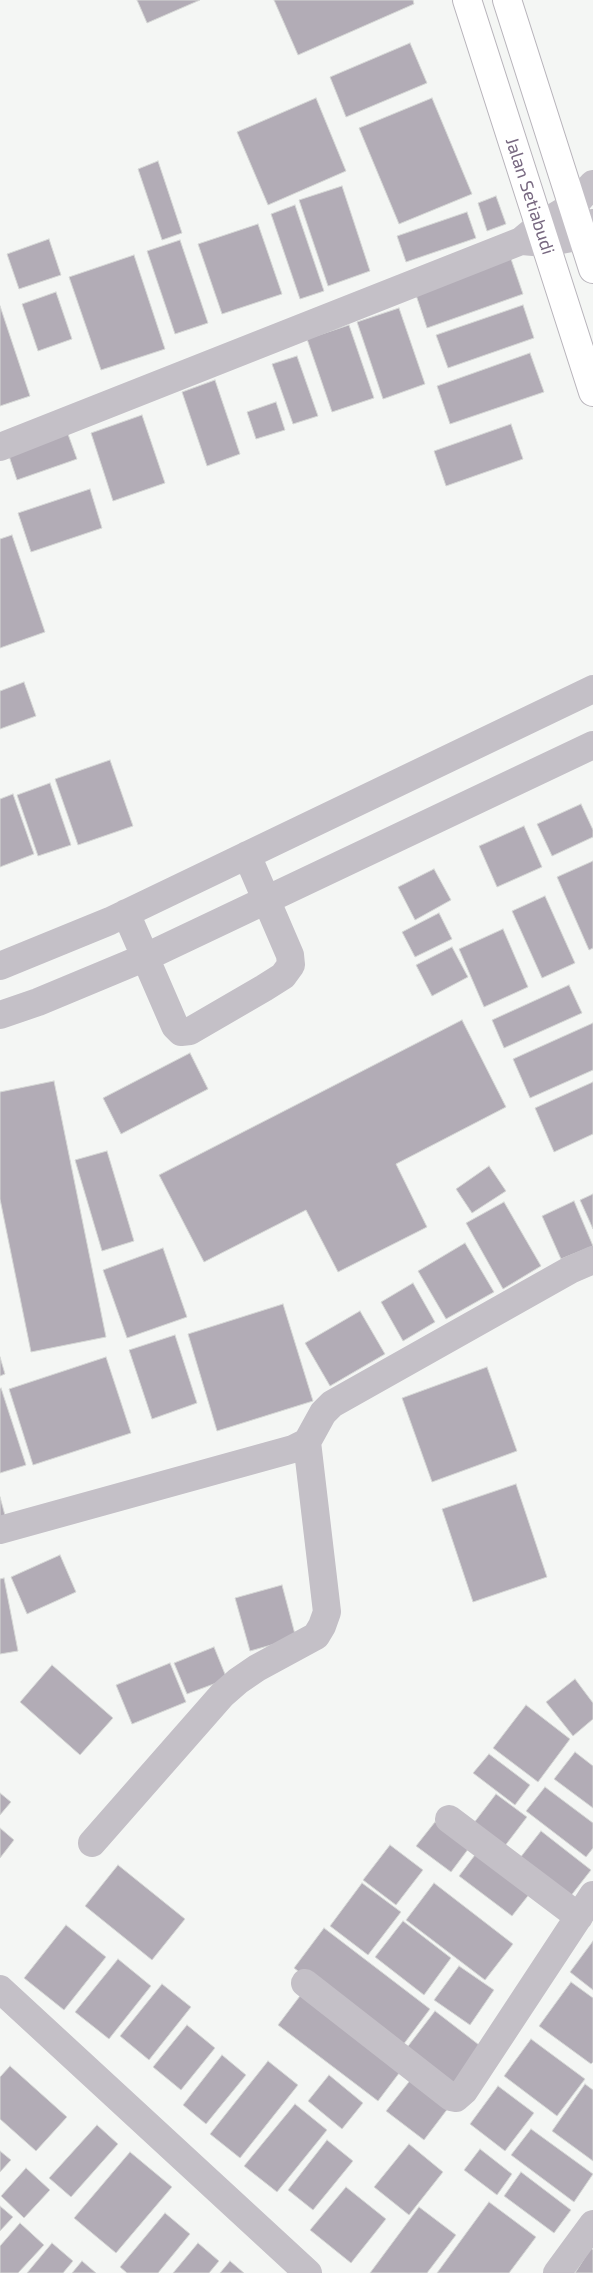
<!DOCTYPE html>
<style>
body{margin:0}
canvas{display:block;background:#f4f6f4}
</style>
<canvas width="593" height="2273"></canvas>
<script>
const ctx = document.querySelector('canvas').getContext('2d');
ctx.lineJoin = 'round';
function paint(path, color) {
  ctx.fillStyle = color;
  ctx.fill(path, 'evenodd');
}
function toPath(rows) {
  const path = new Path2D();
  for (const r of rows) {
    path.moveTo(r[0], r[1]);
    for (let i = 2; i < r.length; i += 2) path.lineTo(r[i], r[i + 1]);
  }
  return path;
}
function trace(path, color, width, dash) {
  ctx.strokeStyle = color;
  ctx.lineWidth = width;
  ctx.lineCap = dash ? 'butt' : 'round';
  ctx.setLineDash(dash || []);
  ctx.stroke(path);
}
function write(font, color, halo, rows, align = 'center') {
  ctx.font = font + ' "Exo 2",sans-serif';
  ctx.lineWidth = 5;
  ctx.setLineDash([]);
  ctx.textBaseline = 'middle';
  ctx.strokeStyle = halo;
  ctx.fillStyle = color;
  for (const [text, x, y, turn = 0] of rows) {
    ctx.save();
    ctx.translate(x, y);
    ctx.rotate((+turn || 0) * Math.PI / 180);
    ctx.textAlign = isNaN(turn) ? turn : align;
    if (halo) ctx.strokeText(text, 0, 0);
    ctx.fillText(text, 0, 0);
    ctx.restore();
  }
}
const building = toPath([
 [137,0,200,0,147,23,137,0],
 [274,0,413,0,414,4,298,55,274,0],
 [410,43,427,83,346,117,330,77,410,43],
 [316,98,346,171,268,205,237,132,316,98],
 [432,98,472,194,399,224,359,128,432,98],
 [158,161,182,233,162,240,138,169,158,161],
 [342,186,370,271,328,286,299,200,342,186],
 [496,196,506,224,487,231,478,203,496,196],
 [295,205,324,291,300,299,271,214,295,205],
 [467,212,476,238,406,262,397,236,467,212],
 [258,224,282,294,222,314,198,244,258,224],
 [49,239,61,275,19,289,7,254,49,239],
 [180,240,208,323,175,334,147,251,180,240],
 [134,255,165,349,101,370,69,277,134,255],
 [510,256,523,294,427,328,414,289,510,256],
 [56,292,72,339,38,351,22,304,56,292],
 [523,305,534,338,448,368,436,335,523,305],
 [0,306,30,396,0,406,0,306],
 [399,308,425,384,383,399,357,322,399,308],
 [349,325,374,398,332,412,307,339,349,325],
 [530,353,544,392,450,424,437,386,530,353],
 [297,356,318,416,293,424,272,364,297,356],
 [215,380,240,454,207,466,182,392,215,380],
 [276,402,285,430,256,439,247,412,276,402],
 [142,415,165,483,113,501,91,433,142,415],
 [511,424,523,459,446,486,434,451,511,424],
 [65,426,77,459,17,480,6,447,65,426],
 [90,489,102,528,31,552,18,513,90,489],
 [12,535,45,632,0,648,0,539,12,535],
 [24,682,36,716,0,729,0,691,24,682],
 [110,760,133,826,78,845,55,779,110,760],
 [50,783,71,845,38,856,17,795,50,783],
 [13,794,34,854,0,867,0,799,13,794],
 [581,804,593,830,593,837,552,856,537,824,581,804],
 [524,826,542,867,497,887,479,846,524,826],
 [593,861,593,948,589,950,557,877,593,861],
 [434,869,451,900,415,920,398,887,434,869],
 [545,896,575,963,542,978,512,911,545,896],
 [439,913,452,939,415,957,402,932,439,913],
 [503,929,528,987,484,1007,459,949,503,929],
 [452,947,468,977,432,996,416,965,452,947],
 [569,985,582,1013,504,1048,492,1020,569,985],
 [462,1020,506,1107,396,1164,427,1227,338,1272,306,1210,204,1262,159,1175,462,1020],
 [593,1023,593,1070,530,1098,513,1059,593,1023],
 [190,1053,208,1089,121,1134,103,1098,190,1053],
 [54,1081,106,1337,31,1352,0,1199,0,1092,54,1081],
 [593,1082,593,1134,554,1152,535,1108,593,1082],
 [107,1151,134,1241,102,1251,75,1160,107,1151],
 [489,1166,506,1191,472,1213,456,1189,489,1166],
 [593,1194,593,1229,580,1200,593,1194],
 [574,1201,593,1246,561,1259,542,1216,574,1201],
 [504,1202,541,1266,503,1289,466,1223,504,1202],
 [465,1243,494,1292,446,1319,418,1271,465,1243],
 [163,1248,187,1317,127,1338,103,1270,163,1248],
 [413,1283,435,1322,403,1341,381,1302,413,1283],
 [283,1304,313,1401,217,1431,188,1334,283,1304],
 [360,1311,385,1354,330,1386,305,1343,360,1311],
 [175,1335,197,1403,152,1419,129,1350,175,1335],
 [0,1357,5,1374,0,1376,0,1357],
 [106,1357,131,1433,33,1465,9,1389,106,1357],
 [487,1367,517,1451,432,1482,402,1398,487,1367],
 [1,1388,26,1465,0,1473,0,1389,1,1388],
 [516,1484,547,1577,473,1602,442,1509,516,1484],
 [0,1497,6,1519,0,1521,0,1497],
 [60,1555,76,1592,27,1614,11,1577,60,1555],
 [4,1578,18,1651,0,1654,0,1579,4,1578],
 [282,1585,296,1638,250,1651,235,1598,282,1585],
 [214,1647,227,1679,187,1694,174,1663,214,1647],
 [170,1663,186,1702,132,1724,116,1685,170,1663],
 [52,1665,113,1718,80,1755,20,1702,52,1665],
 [575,1679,593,1703,593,1719,573,1736,546,1702,575,1679],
 [526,1705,570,1739,538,1782,493,1748,526,1705],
 [575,1752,593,1766,593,1808,554,1779,575,1752],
 [489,1754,530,1785,515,1805,473,1773,489,1754],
 [545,1787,593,1823,593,1848,586,1857,526,1811,545,1787],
 [0,1793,11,1802,0,1815,0,1793],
 [496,1794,527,1817,501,1851,470,1828,496,1794],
 [435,1822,469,1848,451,1872,416,1846,435,1822],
 [0,1828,14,1840,0,1858,0,1828],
 [541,1831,591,1870,566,1902,516,1863,541,1831],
 [390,1845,423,1870,396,1905,363,1880,390,1845],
 [478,1851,531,1892,512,1916,459,1876,478,1851],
 [118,1865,185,1919,152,1960,85,1906,118,1865],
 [362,1883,401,1912,368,1955,330,1926,362,1883],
 [434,1883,513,1944,485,1980,406,1920,434,1883],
 [403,1921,451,1958,424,1995,375,1957,403,1921],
 [66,1925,106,1957,64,2010,24,1978,66,1925],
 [324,1928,430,2009,400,2049,294,1968,324,1928],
 [593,1941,593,1990,570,1972,593,1941],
 [118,1959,151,1986,109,2039,75,2012,118,1959],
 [459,1966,494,1990,470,2025,434,2000,459,1966],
 [571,1982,593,1998,593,2062,591,2064,539,2026,571,1982],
 [162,1984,191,2007,149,2060,120,2036,162,1984],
 [303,1992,403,2068,378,2101,278,2025,303,1992],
 [435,2011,483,2048,450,2091,402,2054,435,2011],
 [187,2025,215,2048,181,2090,153,2067,187,2025],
 [531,2039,585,2079,557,2116,504,2076,531,2039],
 [222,2055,246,2075,206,2124,183,2105,222,2055],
 [268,2061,298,2085,240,2158,210,2134,268,2061],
 [10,2066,67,2117,36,2151,0,2119,0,2077,10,2066],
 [329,2075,363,2103,342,2129,308,2101,329,2075],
 [412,2078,449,2107,424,2140,386,2111,412,2078],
 [585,2084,593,2090,593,2161,552,2131,585,2084],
 [498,2086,534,2113,505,2151,470,2124,498,2086],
 [295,2104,327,2130,277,2192,244,2166,295,2104],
 [97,2125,118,2144,71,2197,49,2178,97,2125],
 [531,2129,593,2174,574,2202,511,2155,531,2129],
 [327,2140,353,2161,313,2210,288,2190,327,2140],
 [409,2144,443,2172,409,2215,374,2187,409,2144],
 [480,2149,512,2174,497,2195,464,2170,480,2149],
 [0,2151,11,2160,0,2172,0,2151],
 [130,2152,172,2187,116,2253,74,2218,130,2152],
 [26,2168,50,2190,24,2218,1,2196,26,2168],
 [521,2172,571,2210,554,2233,504,2196,521,2172],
 [346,2187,386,2219,351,2263,310,2230,346,2187],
 [489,2202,536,2237,509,2273,437,2273,489,2202],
 [0,2206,13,2217,0,2231,0,2206],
 [419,2207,456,2235,427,2273,370,2273,419,2207],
 [165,2213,190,2234,158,2273,127,2273,120,2267,165,2213],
 [20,2223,44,2245,18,2273,0,2273,0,2246,20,2223],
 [52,2243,73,2261,63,2273,27,2273,52,2243],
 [198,2243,219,2261,209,2273,173,2273,198,2243],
 [591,2248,593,2250,593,2273,575,2273,591,2248],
 [82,2261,96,2273,72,2273,82,2261],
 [230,2261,244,2273,220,2273,230,2261]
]);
const minor = toPath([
 [522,241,545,243,582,236,593,223],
 [0,447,521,241,539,226,574,205,593,184],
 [126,913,175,1026,181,1032,190,1031,264,988,283,976,291,965,290,955,247,855],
 [0,966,110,921,593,689],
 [0,1015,38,1002,146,957,593,745],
 [0,1530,293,1449,307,1442,323,1413,332,1404,570,1270,593,1260],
 [449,1819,579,1917],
 [92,1843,222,1695,238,1681,257,1668,316,1636,322,1626,327,1612,307,1442],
 [305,1983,451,2097,456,2098,464,2091,593,1895],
 [0,1989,308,2273],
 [557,2273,593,2224]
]);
const major = toPath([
 [467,0,593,392],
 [507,0,593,269]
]);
const streetNames = [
 ["Jalan Setiabudi",530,196,72]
];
paint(building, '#b2acb6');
trace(building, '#d6d8d6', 1);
trace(major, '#b8b4bb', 30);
trace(minor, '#c4c0c7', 28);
trace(major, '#fff', 28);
write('18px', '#786981', '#fff', streetNames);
</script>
